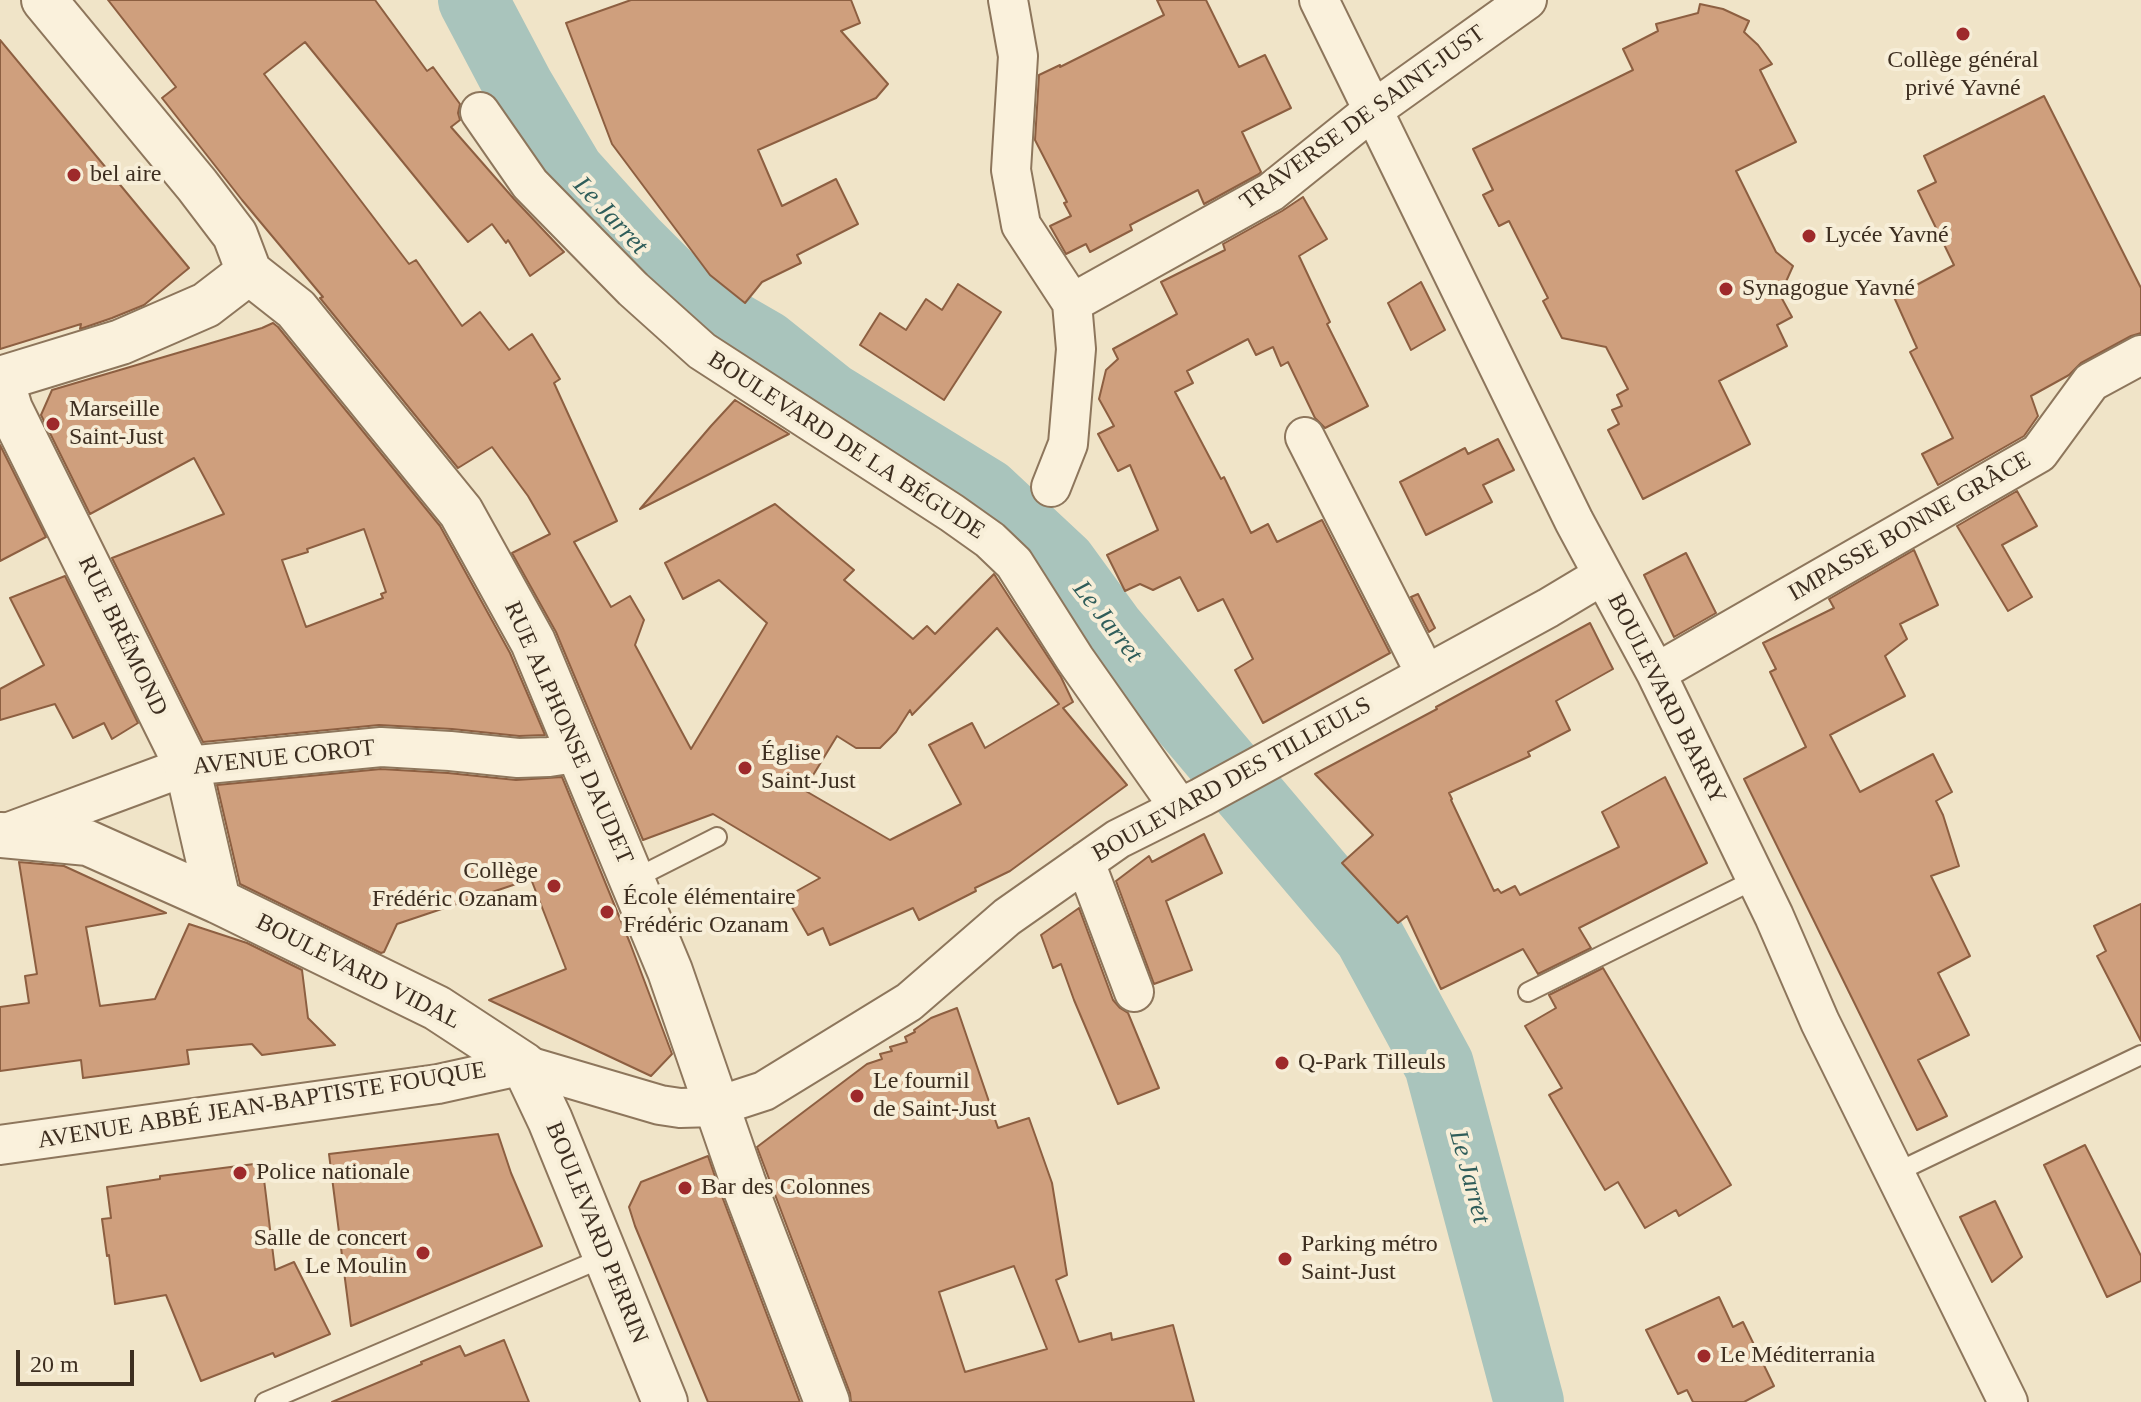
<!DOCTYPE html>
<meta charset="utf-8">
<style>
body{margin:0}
#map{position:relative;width:2141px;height:1402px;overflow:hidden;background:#f0e4c8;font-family:Georgia,serif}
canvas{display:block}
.scale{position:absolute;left:16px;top:1350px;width:118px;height:36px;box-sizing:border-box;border:4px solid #3d2e20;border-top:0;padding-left:10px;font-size:24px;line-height:28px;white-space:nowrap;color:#3d2e20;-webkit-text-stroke:6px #f7eed8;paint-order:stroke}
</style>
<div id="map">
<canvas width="2141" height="1402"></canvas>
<div class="scale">20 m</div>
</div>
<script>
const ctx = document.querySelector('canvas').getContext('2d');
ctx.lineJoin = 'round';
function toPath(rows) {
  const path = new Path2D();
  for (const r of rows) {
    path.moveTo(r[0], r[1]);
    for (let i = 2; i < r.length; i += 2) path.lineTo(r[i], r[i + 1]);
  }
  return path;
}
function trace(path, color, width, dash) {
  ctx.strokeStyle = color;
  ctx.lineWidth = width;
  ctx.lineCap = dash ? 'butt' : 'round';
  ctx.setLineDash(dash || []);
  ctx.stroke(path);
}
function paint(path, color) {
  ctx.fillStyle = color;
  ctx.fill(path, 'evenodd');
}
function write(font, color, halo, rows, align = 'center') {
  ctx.font = font + ' Georgia,serif';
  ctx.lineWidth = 8;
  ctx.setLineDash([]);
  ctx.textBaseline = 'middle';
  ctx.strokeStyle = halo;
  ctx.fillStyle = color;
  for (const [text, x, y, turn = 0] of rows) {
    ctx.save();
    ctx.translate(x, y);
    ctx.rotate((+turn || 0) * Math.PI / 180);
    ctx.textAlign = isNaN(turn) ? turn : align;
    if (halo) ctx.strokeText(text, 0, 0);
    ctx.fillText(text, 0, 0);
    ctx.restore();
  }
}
const river = toPath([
 [473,0,519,87,570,173,633,243,694,304,765,345,830,397,986,493,1062,564,1110,630,1369,936,1439,1065,1529,1402]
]);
const building = toPath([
 [108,0,375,0,427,71,433,67,460,104,458,113,460,120,451,127,514,199,564,252,530,276,508,240,506,243,492,224,468,242,305,42,264,74,409,264,416,260,462,326,480,312,509,350,532,334,560,379,554,383,617,521,574,542,611,607,630,596,644,620,635,645,691,749,767,623,719,580,683,599,665,563,775,504,854,570,844,580,913,639,927,626,935,634,994,574,1061,677,1073,702,1063,708,1127,785,1010,871,975,888,976,891,919,920,913,908,830,945,823,928,808,935,786,897,820,878,713,814,643,840,556,632,512,553,550,534,528,496,492,447,458,468,320,298,323,297,242,200,162,98,176,87,108,0],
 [997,628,1059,704,985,748,972,723,929,745,961,804,890,840,804,790,837,736,856,748,880,748,896,732,910,710,912,715,997,628],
 [631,0,851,0,860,23,841,31,888,84,876,98,758,150,782,206,836,179,858,224,797,255,801,263,762,282,745,303,710,275,612,144,566,23,631,0],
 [1157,0,1206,0,1239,67,1265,55,1291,108,1242,132,1261,172,1259,174,1204,204,1198,190,1130,225,1132,230,1090,252,1086,244,1066,254,1050,226,1071,216,1064,203,1067,202,1035,140,1039,75,1060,65,1060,67,1164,15,1157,0],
 [1700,4,1723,9,1749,21,1744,32,1758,45,1772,64,1760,70,1796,142,1736,171,1776,252,1793,266,1780,295,1792,317,1777,325,1787,346,1719,381,1750,444,1643,499,1608,430,1619,424,1612,410,1622,406,1617,395,1628,389,1606,347,1562,338,1543,301,1548,298,1509,221,1499,226,1483,195,1493,190,1473,149,1633,70,1623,49,1658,31,1656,24,1698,13,1700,4],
 [0,40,189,268,144,305,112,318,80,329,81,324,0,349,0,40],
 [2044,96,2141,288,2141,333,2131,336,2081,363,2069,375,2031,396,2038,416,2024,436,1938,485,1922,454,1953,438,1910,352,1917,348,1894,297,1954,265,1918,191,1936,182,1924,156,2044,96],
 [1303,197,1327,239,1299,256,1330,322,1327,324,1368,406,1325,428,1315,418,1288,362,1281,366,1273,347,1256,355,1248,339,1187,371,1193,383,1175,392,1221,479,1224,477,1251,533,1268,524,1277,542,1322,520,1390,653,1263,723,1235,670,1253,659,1223,599,1198,611,1180,577,1153,590,1140,584,1125,591,1107,555,1158,530,1130,465,1118,471,1098,434,1114,426,1099,399,1106,370,1118,359,1113,349,1177,314,1161,282,1225,250,1223,244,1282,211,1303,197],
 [1421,282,1445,330,1411,350,1388,303,1421,282],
 [958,284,1001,312,944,400,860,345,880,313,906,330,926,299,942,310,958,284],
 [273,323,278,327,440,526,510,653,545,735,519,736,452,729,379,725,203,742,112,558,224,514,194,458,90,514,41,415,52,390,262,328,273,323],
 [364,529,386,592,381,594,383,598,306,627,282,560,308,552,307,549,364,529],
 [735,400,789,434,640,509,711,426,735,400],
 [1498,439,1514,470,1483,485,1492,502,1426,535,1400,482,1465,448,1468,454,1498,439],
 [0,445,46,537,0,561,0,445],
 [2017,491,2037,526,2002,545,2032,597,2008,611,1957,526,2017,491],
 [1914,550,1938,605,1900,624,1907,639,1885,656,1905,696,1830,735,1860,792,1933,754,1952,792,1936,801,1943,815,1959,866,1931,876,1970,956,1938,973,1969,1035,1918,1060,1947,1116,1917,1130,1744,779,1806,747,1770,672,1776,669,1763,643,1834,608,1829,599,1914,550],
 [1686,553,1716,613,1674,637,1644,575,1686,553],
 [65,576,138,723,112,739,104,723,73,738,55,704,0,720,0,689,44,665,10,598,65,576],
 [1418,594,1435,628,1429,632,1411,597,1418,594],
 [1590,623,1613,669,1556,701,1570,730,1528,752,1530,756,1449,793,1452,799,1451,800,1494,891,1498,889,1501,893,1515,886,1520,895,1619,847,1602,812,1665,777,1707,863,1579,928,1591,948,1538,974,1523,949,1441,989,1407,916,1398,923,1342,863,1373,835,1315,774,1437,709,1436,707,1590,623],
 [381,769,448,773,516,780,562,777,630,943,672,1054,651,1076,489,1000,566,969,531,879,397,924,384,952,381,953,240,884,217,785,381,769],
 [1204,834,1222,873,1166,901,1192,970,1154,984,1116,881,1149,856,1152,862,1204,834],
 [19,862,64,866,166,913,86,927,100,1006,155,999,189,924,247,943,302,970,308,1018,335,1045,262,1055,252,1044,187,1050,189,1064,83,1078,81,1060,0,1071,0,1007,29,1003,25,976,37,974,19,862],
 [2141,904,2141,1041,2097,956,2106,951,2094,926,2141,904],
 [1079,908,1113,1000,1120,1008,1128,1013,1159,1088,1118,1104,1074,1000,1061,964,1053,968,1041,935,1079,908],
 [1603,968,1731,1185,1679,1216,1676,1210,1645,1228,1618,1182,1605,1190,1549,1095,1562,1088,1525,1026,1556,1008,1549,995,1603,968],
 [957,1008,998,1128,1029,1118,1052,1183,1067,1275,1056,1280,1079,1342,1111,1333,1112,1340,1173,1325,1194,1402,851,1402,850,1393,757,1147,867,1064,882,1059,880,1054,892,1051,890,1047,907,1042,905,1037,915,1032,914,1030,931,1018,957,1008],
 [1014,1266,1047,1349,965,1372,939,1292,1014,1266],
 [498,1134,511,1173,542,1246,351,1326,329,1154,498,1134],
 [2085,1145,2141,1256,2141,1281,2107,1297,2044,1165,2085,1145],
 [708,1156,720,1191,800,1402,708,1402,635,1226,629,1207,641,1182,708,1156],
 [262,1163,275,1270,294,1262,330,1334,275,1357,273,1353,201,1381,166,1295,115,1304,109,1255,107,1256,102,1219,111,1218,107,1187,160,1179,160,1176,262,1163],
 [1995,1201,2022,1257,1992,1282,1960,1217,1995,1201],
 [1719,1297,1733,1327,1743,1322,1774,1386,1744,1402,1693,1402,1687,1390,1678,1394,1646,1330,1719,1297],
 [504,1340,529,1402,332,1402,422,1364,421,1362,460,1346,465,1356,504,1340]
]);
const service = toPath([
 [632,880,717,837],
 [1528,992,1756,879],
 [1895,1173,2141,1055],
 [265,1402,605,1257]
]);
const minor = toPath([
 [1008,0,1018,56,1011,170,1021,225,1072,303,1076,349,1068,444,1051,487],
 [1319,0,1574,521,1656,673,1774,916,1820,1022,2008,1402],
 [480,112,530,184,633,289,702,351,952,513,990,540,1014,563,1075,659,1179,807],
 [1072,303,1271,192,1373,110,1527,0],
 [1305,437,1425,673],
 [1656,673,2039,453,2091,382,2141,355],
 [1,835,187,766,381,747,450,751,518,758,549,757,562,755,578,748],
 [1085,862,1134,992],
 [0,1145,438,1084,524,1065,660,1105,680,1108,715,1107,764,1091,909,1002,1007,917,1118,839,1202,797,1548,608,1603,575]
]);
const tertiary = toPath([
 [44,0,197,185,235,235,249,272,296,309,461,512,533,642,632,880,670,971,743,1182,827,1402],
 [0,379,121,342,206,305,249,272],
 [1,379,10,409,187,766,218,901],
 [0,835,88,843,218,901,437,1008,524,1065,550,1120,665,1402]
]);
const markers = [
 [1963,34,8,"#9e2a2b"],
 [74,175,8,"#9e2a2b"],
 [1809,236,8,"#9e2a2b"],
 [1726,289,8,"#9e2a2b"],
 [53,424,8,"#9e2a2b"],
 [745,768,8,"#9e2a2b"],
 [554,886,8,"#9e2a2b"],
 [607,912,8,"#9e2a2b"],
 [1282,1063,8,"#9e2a2b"],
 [857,1096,8,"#9e2a2b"],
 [240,1173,8,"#9e2a2b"],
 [685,1188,8,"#9e2a2b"],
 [423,1253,8,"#9e2a2b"],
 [1285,1259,8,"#9e2a2b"],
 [1704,1356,8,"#9e2a2b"]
];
const poiNames = [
 ["Collège général",1963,61,"center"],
 ["privé Yavné",1963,89,"center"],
 ["bel aire",90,175],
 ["Lycée Yavné",1825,236],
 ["Synagogue Yavné",1742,289],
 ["Marseille",69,410],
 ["Saint-Just",69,438],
 ["Église",761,754],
 ["Saint-Just",761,782],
 ["Collège",538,872,"right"],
 ["Frédéric Ozanam",538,900,"right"],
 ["École élémentaire",623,898],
 ["Frédéric Ozanam",623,926],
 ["Q-Park Tilleuls",1298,1063],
 ["Le fournil",873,1082],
 ["de Saint-Just",873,1110],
 ["Police nationale",256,1173],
 ["Bar des Colonnes",701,1188],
 ["Salle de concert",407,1239,"right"],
 ["Le Moulin",407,1267,"right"],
 ["Parking métro",1301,1245],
 ["Saint-Just",1301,1273],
 ["Le Méditerrania",1720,1356]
];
const streetNames = [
 ["TRAVERSE DE SAINT-JUST",1363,118,-36],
 ["BOULEVARD DE LA BÉGUDE",846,446,33],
 ["IMPASSE BONNE GRÂCE",1910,527,-30],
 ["RUE BRÉMOND",122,636,64],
 ["BOULEVARD BARRY",1666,699,63],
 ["RUE ALPHONSE DAUDET",568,733,66],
 ["AVENUE COROT",284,758,-6],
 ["BOULEVARD DES TILLEULS",1232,780,-29],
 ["BOULEVARD VIDAL",358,972,27],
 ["AVENUE ABBÉ JEAN-BAPTISTE FOUQUE",262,1106,-9],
 ["BOULEVARD PERRIN",596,1233,68]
];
const waterNames = [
 ["Le Jarret",610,216,47],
 ["Le Jarret",1107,622,52],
 ["Le Jarret",1469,1177,75]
];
trace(river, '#a9c4bc', 70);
paint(building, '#cf9f7d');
trace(building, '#8d5f41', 2);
trace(service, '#8d765c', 22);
trace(minor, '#8d765c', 42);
trace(tertiary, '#8d765c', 48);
trace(service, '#faf1dc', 18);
trace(minor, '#faf1dc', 38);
trace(tertiary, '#faf1dc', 44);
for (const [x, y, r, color] of markers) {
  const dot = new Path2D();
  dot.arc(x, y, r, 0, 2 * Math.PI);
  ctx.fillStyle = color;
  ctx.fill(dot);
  trace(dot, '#f7eed8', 3);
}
write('24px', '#3d2e20', '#f7eed8', poiNames, 'left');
write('24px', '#3d2e20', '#f7eed8', streetNames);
write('italic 26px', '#2f5d5a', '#f7eed8', waterNames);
</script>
